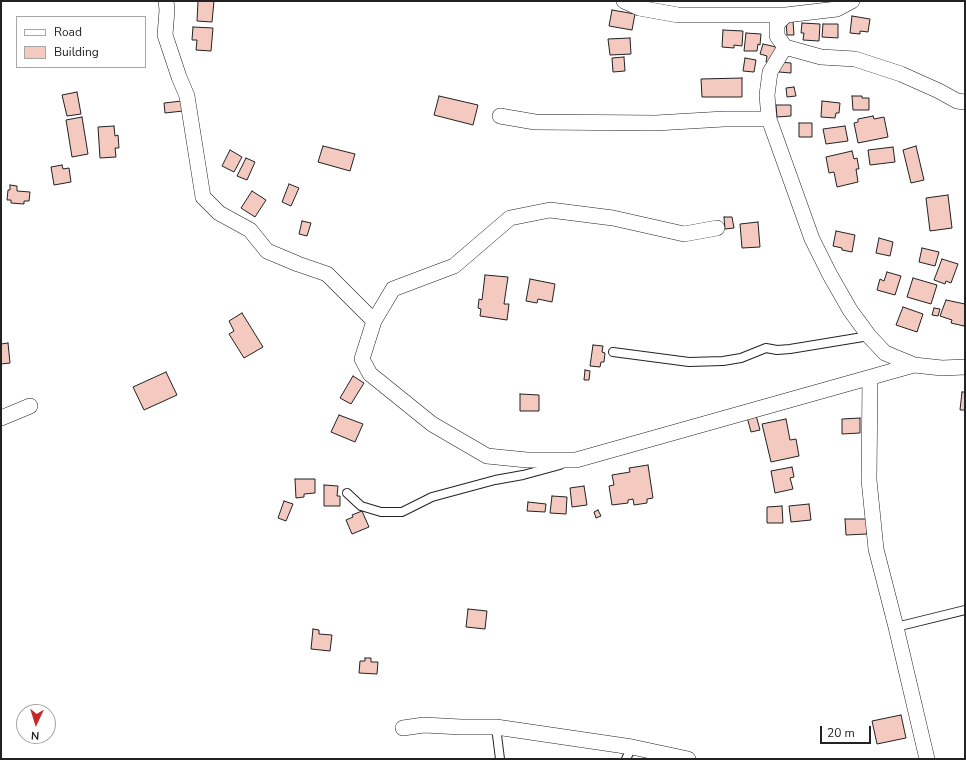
<!DOCTYPE html>
<style>
body{margin:0}
#map{position:relative;width:966px;height:760px;overflow:hidden;background:#fff;font-family:"Nunito Sans",sans-serif}
canvas{display:block}
.frame{position:absolute;inset:0;border:2px solid #222;pointer-events:none}
.legend{position:absolute;left:16px;top:16px;width:130px;height:52px;box-sizing:border-box;background:#fff;border:1px solid #a7a7a7;margin:0;padding:5px 7px;list-style:none;font-size:12px;color:#222}
.legend li{display:flex;align-items:center;gap:8px;height:20px}
.legend b{width:20px;border:1px solid #a7a7a7}
.north{position:absolute;left:16px;top:704px;width:40px;height:40px;box-sizing:border-box;background:#fff;border:1px solid #a7a7a7;border-radius:50%;rotate:184deg;font-size:11px;font-weight:700;line-height:16px;text-align:center;color:#222}
.north::after{content:'';display:block;margin:auto;width:14px;height:18px;background:#c62828;clip-path:polygon(50% 0,100% 100%,50% 72%,0 100%)}
.scale{position:absolute;left:820px;top:726px;width:51px;height:18px;box-sizing:border-box;border:2px solid #222;border-top:0;padding-left:5px;font-size:12px;line-height:14px;white-space:nowrap;color:#222;-webkit-text-stroke:3px #fff;paint-order:stroke}
</style>
<div id="map">
<canvas width="966" height="760"></canvas>
<div class="frame"></div>
<ul class="legend">
<li><b style="height:5px;background:#fff"></b>Road</li>
<li><b style="height:11px;background:#f3c9c0"></b>Building</li>
</ul>
<div class="north">N</div>
<div class="scale">20 m</div>
</div>
<script>
const ctx = document.querySelector('canvas').getContext('2d');
ctx.lineJoin = 'round';
function paint(path, color) {
  ctx.fillStyle = color;
  ctx.fill(path, 'evenodd');
}
function toPath(rows) {
  const path = new Path2D();
  for (const r of rows) {
    path.moveTo(r[0], r[1]);
    for (let i = 2; i < r.length; i += 2) path.lineTo(r[i], r[i + 1]);
  }
  return path;
}
function trace(path, color, width, dash) {
  ctx.strokeStyle = color;
  ctx.lineWidth = width;
  ctx.lineCap = dash ? 'butt' : 'round';
  ctx.setLineDash(dash || []);
  ctx.stroke(path);
}
const building = toPath([
 [198,1,214,1,212,22,197,21,198,1],
 [612,10,635,14,632,30,609,26,612,10],
 [852,16,870,19,868,32,860,31,860,34,850,33,852,16],
 [786,21,793,21,794,35,787,35,786,21],
 [802,23,820,24,819,41,803,40,804,33,801,33,802,23],
 [823,24,838,24,838,38,822,37,823,24],
 [193,27,213,28,211,51,196,50,197,40,192,40,193,27],
 [723,30,743,31,742,46,734,45,734,48,722,47,723,30],
 [746,33,761,34,760,45,758,44,757,51,744,51,746,33],
 [630,38,631,54,610,55,608,39,630,38],
 [763,44,776,47,771,64,766,62,767,56,760,54,763,44],
 [624,57,625,71,613,72,612,58,624,57],
 [745,58,756,60,754,72,743,71,745,58],
 [779,62,791,63,791,73,779,72,779,62],
 [742,78,742,97,702,97,701,79,742,78],
 [794,87,796,96,787,97,786,88,794,87],
 [77,92,81,114,67,116,62,95,77,92],
 [439,96,478,105,473,125,434,115,439,96],
 [852,96,862,96,862,98,869,98,869,110,853,110,852,96],
 [182,101,183,111,165,113,164,103,182,101],
 [822,101,840,103,839,113,836,113,835,118,821,117,822,101],
 [776,105,791,105,791,116,777,117,776,105],
 [873,116,874,119,884,117,888,137,858,143,854,123,858,122,858,119,873,116],
 [82,117,88,154,72,157,66,120,82,117],
 [799,123,812,123,812,137,799,137,799,123],
 [114,126,115,136,118,135,119,148,115,148,116,157,100,158,98,127,114,126],
 [845,126,848,141,826,144,823,129,845,126],
 [323,146,355,154,350,171,318,162,323,146],
 [916,146,924,180,911,183,903,150,916,146],
 [893,147,895,162,870,165,868,150,893,147],
 [230,150,242,157,234,172,222,166,230,150],
 [852,151,854,159,857,158,859,169,856,169,858,182,837,187,834,172,829,173,826,157,852,151],
 [246,158,255,162,247,180,237,176,246,158],
 [62,165,63,169,69,168,71,182,54,185,51,167,62,165],
 [289,184,299,188,291,206,282,202,289,184],
 [10,185,17,186,17,191,30,192,29,201,24,201,24,204,11,203,11,200,7,200,8,190,10,190,10,185],
 [252,191,266,200,255,217,241,208,252,191],
 [948,195,952,228,930,231,926,198,948,195],
 [724,217,732,217,734,228,725,229,724,217],
 [302,221,311,223,307,236,299,234,302,221],
 [758,222,760,247,742,248,740,224,758,222],
 [836,231,855,235,852,252,842,250,842,248,833,246,836,231],
 [879,238,893,242,890,256,876,253,879,238],
 [922,248,939,252,935,266,919,262,922,248],
 [942,259,958,264,951,283,946,281,945,284,934,280,942,259],
 [887,272,901,276,895,295,877,290,880,279,884,281,887,272],
 [485,275,508,277,504,304,509,304,507,320,480,316,481,309,478,308,479,299,482,300,485,275],
 [913,278,937,285,931,304,907,297,913,278],
 [530,279,555,284,552,302,538,299,537,303,526,301,530,279],
 [946,300,965,304,965,322,964,326,951,323,952,320,940,316,946,300],
 [903,307,923,314,917,332,896,325,903,307],
 [934,308,940,309,938,316,932,315,934,308],
 [242,313,263,347,244,358,229,334,234,331,229,321,242,313],
 [8,343,10,363,1,364,1,344,8,343],
 [593,345,603,346,602,352,605,353,604,362,601,362,600,367,590,366,593,345],
 [585,370,590,371,589,380,584,380,585,370],
 [166,372,177,395,144,410,133,387,166,372],
 [353,376,364,383,351,404,340,398,353,376],
 [962,392,965,392,965,410,960,410,962,392],
 [520,394,539,395,539,411,520,411,520,394],
 [339,415,363,424,355,442,331,432,339,415],
 [756,415,760,430,751,432,747,417,756,415],
 [860,418,860,433,842,434,842,419,860,418],
 [786,419,790,440,796,439,799,456,771,462,762,424,786,419],
 [648,465,653,498,647,499,647,503,634,505,633,499,628,500,628,503,612,505,609,486,614,485,612,475,630,472,629,468,648,465],
 [792,467,794,477,790,478,793,489,775,493,771,471,792,467],
 [295,479,315,479,315,493,304,494,304,497,296,498,295,479],
 [324,485,338,486,337,496,340,496,340,506,324,506,324,485],
 [584,486,587,505,572,507,570,488,584,486],
 [552,496,567,497,566,514,550,513,552,496],
 [284,501,293,504,286,521,278,518,284,501],
 [528,502,546,504,545,512,527,511,528,502],
 [809,504,811,520,791,522,789,506,809,504],
 [782,506,783,523,767,523,767,507,782,506],
 [598,510,601,516,596,518,594,512,598,510],
 [362,511,369,527,352,534,346,520,353,517,352,515,362,511],
 [845,519,867,519,867,534,846,535,845,519],
 [468,609,487,611,485,629,466,627,468,609],
 [313,629,319,630,319,634,332,635,330,651,311,649,313,629],
 [365,658,371,658,371,662,378,662,377,674,359,673,360,661,365,661,365,658],
 [901,715,906,738,877,744,872,721,901,715]
]);
const lane = toPath([
 [613,352,689,362,723,361,741,358,766,348,777,350,790,349,869,336],
 [347,493,361,506,381,512,402,512,432,497,495,480,523,475,560,465],
 [896,627,965,610],
 [496,727,500,759],
 [626,759,632,747]
]);
const street = toPath([
 [166,1,167,10,165,35,179,77,187,96,203,197,219,213,250,230,267,251,298,264,327,274,374,321],
 [624,1,639,8,678,15,786,15],
 [852,1,837,9,786,15,777,24,777,36,785,47,821,57,855,59,901,74,939,91,957,101,965,102],
 [785,47,770,72,767,95,769,119,812,239,830,275,850,310,869,336,885,353,914,365,942,368,965,367],
 [500,116,535,122,656,123,724,119,769,119],
 [717,228,684,234,613,218,550,210,510,218,454,266,393,289,374,321,362,359,370,374,432,424,487,456,527,460,576,460,914,365],
 [870,378,869,480,876,549,896,627,927,759],
 [1,418,30,406],
 [403,728,424,725,461,727,496,727,632,747,688,759]
]);
paint(building, '#f3c9c0');
trace(building, '#222', 1);
trace(lane, '#222', 10);
trace(street, '#222', 16);
trace(lane, '#fff', 8);
trace(street, '#fff', 15);
</script>
